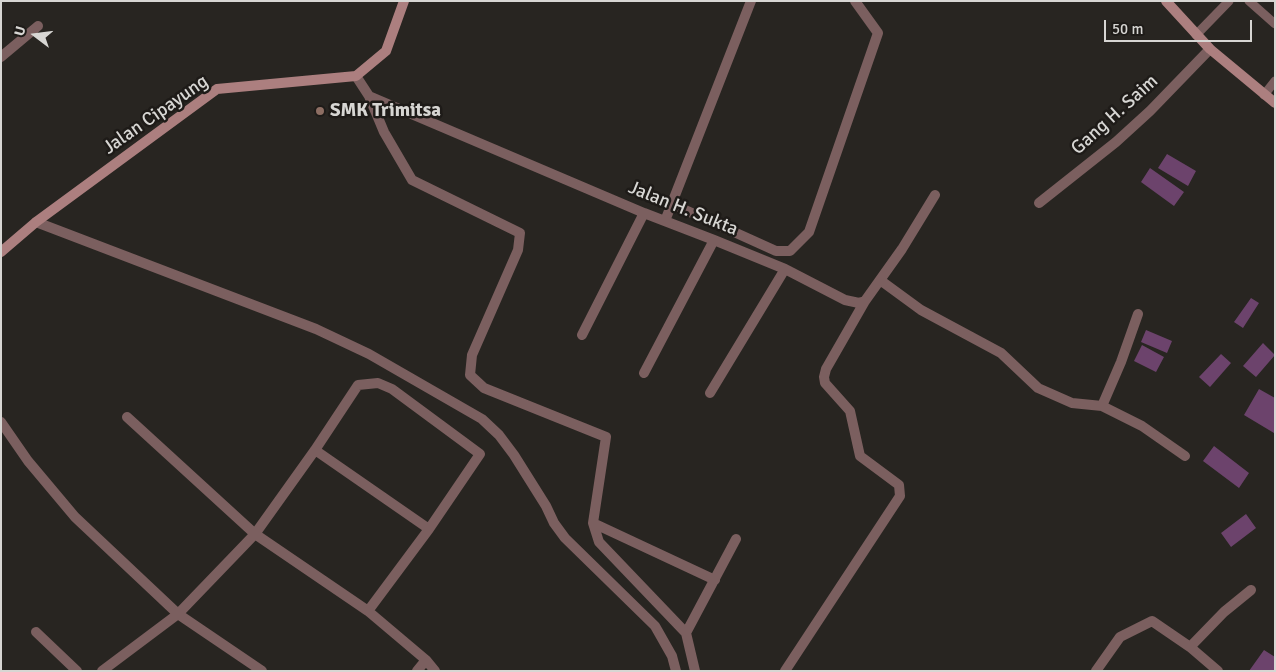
<!DOCTYPE html>
<style>
body{margin:0}
#map{position:relative;width:1276px;height:672px;overflow:hidden;background:#282521;font-family:Signika,sans-serif}
canvas{display:block}
.frame{position:absolute;inset:0;border:2px solid #d7d6d3;pointer-events:none}
.north{position:absolute;left:10px;top:10px;width:50px;height:50px;-webkit-text-stroke:4px #1e1b18;paint-order:stroke;rotate:285deg;font-size:14px;font-weight:700;line-height:20px;text-align:center;color:#d7d6d3}
.north::after{content:'';display:block;margin:auto;width:18px;height:22px;background:#d7d6d3;clip-path:polygon(50% 0,100% 100%,50% 72%,0 100%)}
.scale{position:absolute;left:1104px;top:20px;width:148px;height:22px;box-sizing:border-box;border:2px solid #d7d6d3;border-top:0;padding-left:6px;font-size:15px;line-height:18px;white-space:nowrap;color:#d7d6d3;-webkit-text-stroke:4px #1e1b18;paint-order:stroke}
</style>
<div id="map">
<canvas width="1276" height="672"></canvas>
<div class="frame"></div>
<div class="north">U</div>
<div class="scale">50 m</div>
</div>
<script>
const ctx = document.querySelector('canvas').getContext('2d');
ctx.lineJoin = 'round';
function paint(path, color) {
  ctx.fillStyle = color;
  ctx.fill(path, 'evenodd');
}
function toPath(rows) {
  const path = new Path2D();
  for (const r of rows) {
    path.moveTo(r[0], r[1]);
    for (let i = 2; i < r.length; i += 2) path.lineTo(r[i], r[i + 1]);
  }
  return path;
}
function trace(path, color, width, dash) {
  ctx.strokeStyle = color;
  ctx.lineWidth = width;
  ctx.lineCap = dash ? 'butt' : 'round';
  ctx.setLineDash(dash || []);
  ctx.stroke(path);
}
function write(font, color, halo, rows, align = 'center') {
  ctx.font = font + ' Signika,sans-serif';
  ctx.lineWidth = 5;
  ctx.setLineDash([]);
  ctx.textBaseline = 'middle';
  ctx.strokeStyle = halo;
  ctx.fillStyle = color;
  for (const [text, x, y, turn = 0] of rows) {
    ctx.save();
    ctx.translate(x, y);
    ctx.rotate((+turn || 0) * Math.PI / 180);
    ctx.textAlign = isNaN(turn) ? turn : align;
    if (halo) ctx.strokeText(text, 0, 0);
    ctx.fillText(text, 0, 0);
    ctx.restore();
  }
}
const building = toPath([
 [1167,154,1196,171,1188,186,1158,168],
 [1150,168,1184,192,1174,206,1141,182],
 [1251,298,1259,303,1243,328,1234,322],
 [1146,330,1172,341,1167,353,1141,342],
 [1263,343,1275,355,1256,377,1243,366],
 [1142,345,1164,357,1156,372,1134,361],
 [1221,354,1231,363,1210,387,1199,377],
 [1259,389,1275,398,1274,433,1244,415],
 [1214,446,1249,473,1239,488,1203,461],
 [1246,514,1256,528,1231,547,1221,533],
 [1264,650,1275,657,1275,671,1249,671]
]);
const lane = toPath([
 [1249,1,1275,24],
 [1196,35,1229,1],
 [1264,95,1275,81]
]);
const street = toPath([
 [1,57,38,26],
 [356,76,369,96,384,132,412,180,520,233,518,250,472,355,470,375,484,388,606,437,593,523,599,542,686,633,695,671],
 [369,96,644,213,714,240,785,269,845,300,859,303,865,301,902,249,935,195],
 [1039,203,1116,142,1150,111,1210,49],
 [672,204,776,251,790,251,809,232,878,33,855,1],
 [665,221,751,1],
 [36,222,316,329,369,354,482,419,499,435,514,455,546,506,554,523,565,538,655,626,672,656,676,671],
 [880,280,921,310,1001,353,1038,388,1072,403,1102,406,1142,426,1185,456],
 [582,335,644,213],
 [644,373,714,240],
 [710,393,785,269],
 [1102,406,1121,362,1138,314],
 [127,417,255,534,368,611,426,660,435,671],
 [1,422,28,461,75,517,178,614,262,671],
 [315,450,429,529],
 [593,523,715,580],
 [36,632,77,671],
 [686,633,736,539],
 [1190,647,1224,612,1251,590],
 [102,671,178,614,255,534,315,450,358,385,378,383,392,389,480,454,429,529,368,611],
 [417,671,426,660],
 [785,671,900,496,899,485,860,456,850,411,825,383,824,377,826,369,865,301],
 [1096,671,1120,637,1152,621,1190,647,1218,671]
]);
const secondary = toPath([
 [1166,1,1210,49,1275,103],
 [1,252,36,222,217,89,356,76,386,51,404,1]
]);
const markers = [
 [320,111,5,"#8d6e63"]
];
const poiNames = [
 ["SMK Trimitsa",330,111]
];
const streetNames = [
 ["Jalan Cipayung",156,115,-35],
 ["Gang H. Saim",1115,115,-42],
 ["Jalan H. Sukta",683,209,22]
];
paint(building, '#6c436c');
trace(lane, '#7b5f5f', 9);
trace(street, '#7b5f5f', 10);
trace(secondary, '#ac7f7f', 10);
for (const [x, y, r, color] of markers) {
  const dot = new Path2D();
  dot.arc(x, y, r, 0, 2 * Math.PI);
  ctx.fillStyle = color;
  ctx.fill(dot);
  trace(dot, '#1e1b18', 2);
}
write('bold 19px', '#d7d6d3', '#1e1b18', poiNames, 'left');
write('19px', '#d7d6d3', '#1e1b18', streetNames);
</script>
